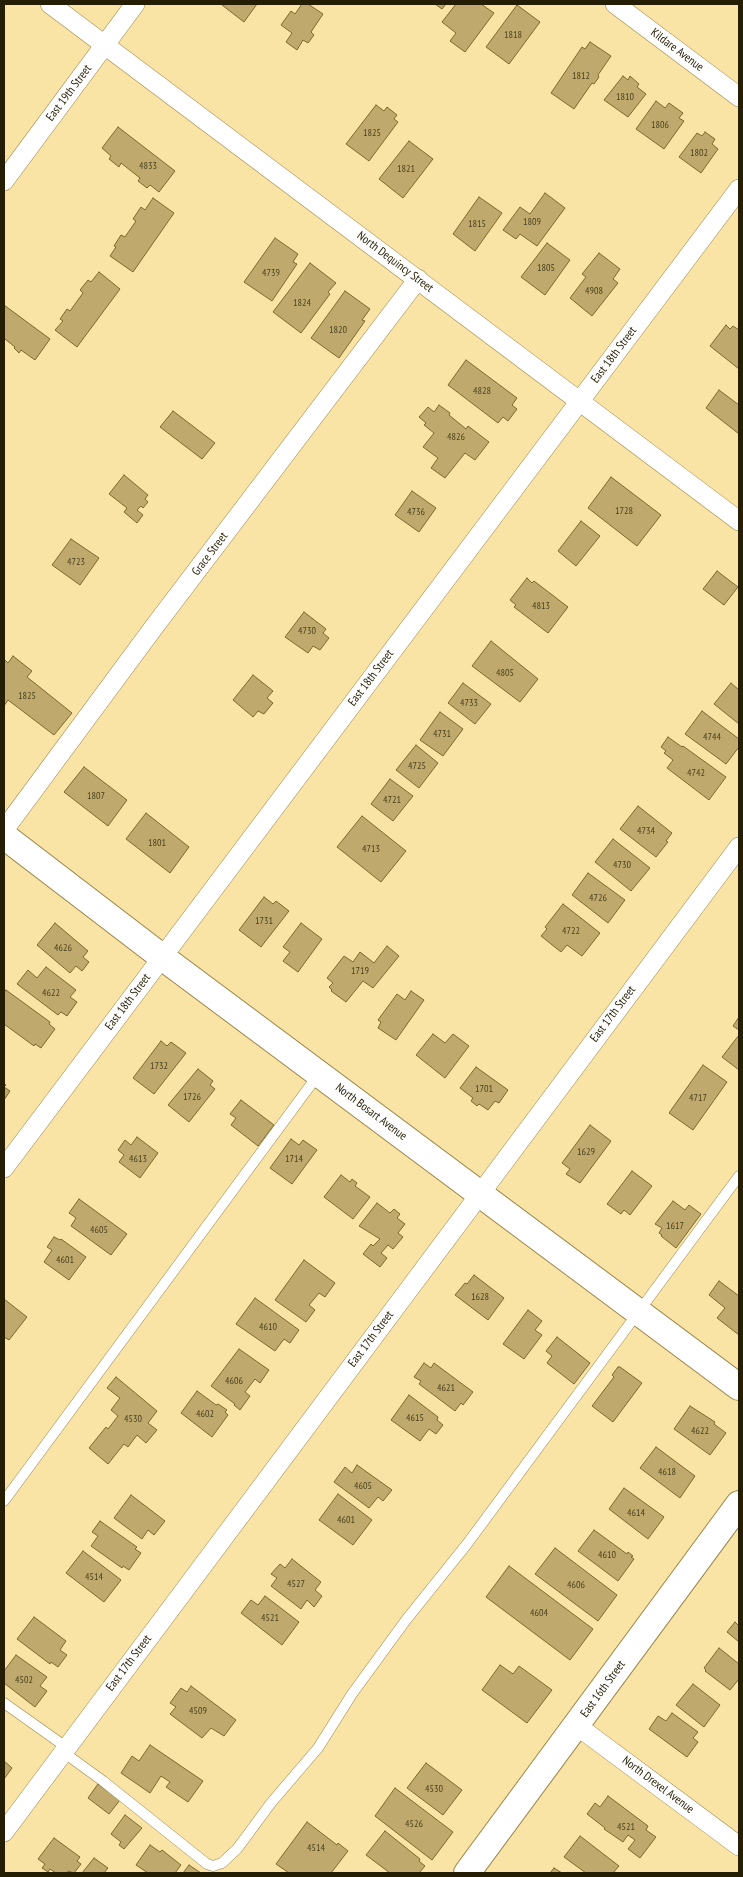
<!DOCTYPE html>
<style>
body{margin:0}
#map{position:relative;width:743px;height:1877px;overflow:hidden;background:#fae4a5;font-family:"PT Sans Narrow",sans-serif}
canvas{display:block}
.frame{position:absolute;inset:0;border:5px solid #261e04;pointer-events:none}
</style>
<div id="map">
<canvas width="743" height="1877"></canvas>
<div class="frame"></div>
</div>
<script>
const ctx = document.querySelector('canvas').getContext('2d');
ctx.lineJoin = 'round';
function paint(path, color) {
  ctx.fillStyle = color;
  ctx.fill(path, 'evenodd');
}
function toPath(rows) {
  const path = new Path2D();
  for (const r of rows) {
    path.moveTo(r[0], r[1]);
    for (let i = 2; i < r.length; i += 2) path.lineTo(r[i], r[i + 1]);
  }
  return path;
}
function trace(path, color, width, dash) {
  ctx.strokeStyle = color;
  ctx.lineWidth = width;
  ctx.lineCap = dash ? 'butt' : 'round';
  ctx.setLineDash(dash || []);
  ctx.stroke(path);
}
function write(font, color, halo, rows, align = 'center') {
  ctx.font = font + ' "PT Sans Narrow",sans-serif';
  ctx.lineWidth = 5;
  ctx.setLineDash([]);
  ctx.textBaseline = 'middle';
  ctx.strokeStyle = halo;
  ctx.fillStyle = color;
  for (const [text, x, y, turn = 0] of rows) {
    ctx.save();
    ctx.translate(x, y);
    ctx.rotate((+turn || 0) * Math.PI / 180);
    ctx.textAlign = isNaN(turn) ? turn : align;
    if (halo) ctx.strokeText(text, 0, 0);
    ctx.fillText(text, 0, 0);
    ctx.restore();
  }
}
const building = toPath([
 [223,4,257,4,244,22,222,5,223,4],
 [302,4,308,4,323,14,311,32,314,35,308,43,303,40,297,50,286,42,292,33,281,25,291,11,295,14,302,4],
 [435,4,446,4,442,9,435,4],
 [456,4,481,4,494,13,465,52,450,41,456,33,442,22,456,4],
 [517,5,540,22,509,64,486,47,517,5],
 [590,42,611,56,598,75,599,77,594,84,592,83,574,109,551,93,582,47,585,49,590,42],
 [623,76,628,80,630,76,639,84,637,87,646,94,628,117,604,100,623,76],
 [656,101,665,108,669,103,683,113,679,118,684,121,664,149,636,129,656,101],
 [376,105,384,111,387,107,397,115,394,119,398,122,369,161,346,144,376,105],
 [118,127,175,171,159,192,150,185,147,188,138,181,140,178,121,163,119,167,109,159,111,156,102,148,118,127],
 [705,132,715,139,712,144,718,149,701,173,679,157,697,133,702,136,705,132],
 [409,141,433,159,403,198,379,179,409,141],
 [545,193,565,208,537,246,520,234,516,239,503,230,520,207,530,214,545,193],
 [479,197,502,213,475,251,453,234,479,197],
 [153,198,174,213,133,272,110,256,116,247,114,246,121,235,125,237,136,221,133,219,141,207,145,210,153,198],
 [275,238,298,254,293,262,297,264,272,301,244,282,275,238],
 [547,243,570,260,545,295,521,277,547,243],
 [599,253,620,269,613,279,618,283,592,316,570,298,586,277,582,274,599,253],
 [310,263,336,283,328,292,330,294,301,333,273,312,310,263],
 [99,272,120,289,77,347,55,330,63,321,60,319,67,309,70,311,83,293,80,290,88,280,91,282,99,272],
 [345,291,370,309,362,320,365,321,339,358,311,338,345,291],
 [4,305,50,339,35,360,21,350,19,353,14,348,15,347,5,339,4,341,4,305],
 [726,325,730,329,733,326,739,330,739,369,710,346,726,325],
 [466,360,517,398,512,405,517,409,508,421,503,417,498,423,448,385,466,360],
 [719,390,739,405,739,434,706,408,719,390],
 [439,405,450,413,449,415,466,429,468,426,489,442,475,460,465,453,445,478,431,468,438,458,423,447,434,433,424,425,426,423,419,417,428,407,434,412,439,405],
 [173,411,215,443,202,459,160,427,173,411],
 [124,475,148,495,145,499,148,502,143,508,141,506,137,510,143,515,137,523,124,512,127,508,109,494,124,475],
 [611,477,661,515,637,546,588,508,611,477],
 [412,491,436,508,419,532,395,515,412,491],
 [581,521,600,536,576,566,558,551,581,521],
 [71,539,99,558,80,585,52,565,71,539],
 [717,571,738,587,724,605,703,589,717,571],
 [527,578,532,583,534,581,568,607,548,633,514,607,516,605,510,600,527,578],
 [304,612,326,629,323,633,329,638,320,650,313,646,308,653,285,637,304,612],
 [491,641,538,679,520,702,472,666,491,641],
 [13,656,32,671,27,677,72,713,54,735,8,700,4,706,4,659,8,663,13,656],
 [253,675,273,691,267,698,273,703,264,714,258,711,253,717,233,700,253,675],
 [463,683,491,704,475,724,448,703,463,683],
 [731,683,739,690,739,724,714,704,731,683],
 [702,711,739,739,739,747,726,764,685,734,702,711],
 [440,712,463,729,443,756,420,740,440,712],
 [668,737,682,747,683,746,726,777,709,800,667,768,673,760,664,753,666,751,661,747,668,737],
 [416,745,438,763,419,788,396,770,416,745],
 [84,767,127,800,108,826,64,792,84,767],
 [390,779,413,796,393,821,371,804,390,779],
 [638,806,672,833,666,841,668,842,656,857,620,829,638,806],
 [146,813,189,847,170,873,126,839,146,813],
 [362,816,406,851,381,882,337,847,362,816],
 [613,839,650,868,631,891,595,862,613,839],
 [588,873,625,900,608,923,572,895,588,873],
 [264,897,273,904,276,901,289,911,261,947,239,930,264,897],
 [563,904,600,933,582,956,567,945,561,952,541,936,547,929,545,927,563,904],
 [55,923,88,951,83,957,89,962,82,971,76,966,70,973,37,945,55,923],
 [301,923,322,939,298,972,283,961,290,952,283,947,301,923],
 [387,946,399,956,373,988,363,981,346,1002,331,991,332,990,329,987,333,983,327,978,344,956,353,962,360,952,374,963,387,946],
 [46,967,76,990,70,997,77,1002,67,1016,61,1012,58,1015,17,984,28,970,37,978,46,967],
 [6,990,50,1022,49,1024,55,1029,41,1048,35,1044,34,1046,4,1024,4,993,6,990],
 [411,991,424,1000,396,1040,378,1028,381,1022,378,1020,397,994,405,1000,411,991],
 [739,1017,739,1030,733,1026,739,1017],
 [433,1034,445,1043,453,1034,469,1046,445,1078,416,1055,433,1034],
 [739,1035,739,1070,722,1057,739,1035],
 [161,1041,167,1046,171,1042,186,1053,154,1094,133,1078,161,1041],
 [703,1065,727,1082,693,1130,669,1113,703,1065],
 [476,1067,508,1090,499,1103,495,1101,488,1110,479,1104,477,1106,471,1101,473,1098,460,1088,476,1067],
 [198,1069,213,1081,210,1085,215,1089,189,1122,168,1105,198,1069],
 [4,1084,6,1085,4,1087,10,1091,4,1100,4,1084],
 [241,1100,274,1125,258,1146,231,1125,236,1118,230,1114,241,1100],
 [590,1125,611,1141,580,1183,566,1174,570,1169,562,1163,590,1125],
 [137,1137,158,1153,140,1178,119,1162,124,1155,118,1150,125,1140,131,1145,137,1137],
 [291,1139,299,1145,303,1140,317,1150,292,1184,270,1168,291,1139],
 [632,1171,652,1186,630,1215,624,1210,621,1214,607,1204,632,1171],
 [341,1175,350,1182,352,1179,357,1183,355,1186,370,1197,353,1219,324,1197,341,1175],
 [79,1199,127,1234,111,1255,71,1226,76,1218,69,1213,79,1199],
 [673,1201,685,1210,689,1205,701,1214,676,1248,661,1236,662,1235,659,1233,662,1228,655,1224,673,1201],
 [377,1203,390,1213,394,1209,400,1214,397,1218,405,1224,398,1233,403,1237,393,1249,388,1245,381,1253,387,1258,380,1267,363,1254,371,1244,373,1246,380,1239,359,1226,377,1203],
 [54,1237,60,1240,61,1239,86,1257,69,1280,44,1262,52,1250,47,1247,54,1237],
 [304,1260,335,1283,325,1297,319,1293,309,1305,315,1310,306,1322,275,1300,304,1260],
 [474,1275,504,1298,488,1320,455,1295,465,1283,467,1284,474,1275],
 [719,1281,739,1296,739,1335,717,1318,725,1308,709,1295,719,1281],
 [255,1298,299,1330,290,1343,284,1339,275,1351,236,1324,255,1298],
 [4,1299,27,1317,9,1340,4,1337,4,1299],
 [528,1310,542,1321,535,1330,542,1335,524,1359,503,1344,528,1310],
 [557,1337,590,1363,574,1384,547,1363,552,1356,546,1351,557,1337],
 [239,1349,269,1370,260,1383,255,1379,245,1392,250,1396,240,1410,234,1405,235,1404,211,1386,239,1349],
 [424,1363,431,1368,434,1363,473,1392,463,1405,461,1403,455,1411,419,1384,421,1381,414,1377,424,1363],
 [618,1367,620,1367,642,1383,613,1422,592,1406,614,1377,612,1375,618,1367],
 [116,1377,157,1411,148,1423,157,1430,146,1443,137,1435,128,1447,124,1444,108,1464,89,1448,106,1427,108,1429,118,1416,111,1410,120,1398,107,1388,116,1377],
 [197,1391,216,1405,218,1404,227,1410,225,1412,228,1415,212,1437,181,1413,197,1391],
 [409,1395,438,1417,437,1420,443,1425,436,1434,429,1429,420,1441,391,1420,409,1395],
 [690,1406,715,1422,714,1424,726,1433,710,1455,674,1429,690,1406],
 [656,1447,695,1476,680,1498,640,1468,656,1447],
 [357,1465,392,1490,383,1501,378,1497,369,1508,334,1482,345,1467,352,1473,357,1465],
 [624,1488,664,1517,648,1539,609,1509,624,1488],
 [338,1494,372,1520,353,1545,319,1520,338,1494],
 [131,1495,165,1521,154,1535,148,1530,142,1539,114,1518,131,1495],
 [100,1521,137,1547,135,1549,141,1553,129,1570,123,1566,122,1568,91,1546,98,1536,92,1532,100,1521],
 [594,1530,627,1554,628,1552,633,1556,631,1557,634,1559,618,1581,578,1551,594,1530],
 [555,1548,617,1595,598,1621,535,1574,555,1548],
 [83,1551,121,1580,104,1602,66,1573,83,1551],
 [292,1559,321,1582,315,1590,322,1596,314,1607,307,1600,301,1609,271,1586,277,1578,271,1574,280,1564,285,1568,292,1559],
 [509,1566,593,1629,570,1660,486,1597,509,1566],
 [265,1596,299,1622,282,1645,241,1613,251,1600,258,1605,265,1596],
 [34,1617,66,1641,60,1650,67,1655,58,1667,51,1662,50,1664,17,1639,34,1617],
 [735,1622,738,1625,739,1622,739,1642,727,1632,735,1622],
 [719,1648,739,1664,739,1679,730,1690,705,1671,706,1670,704,1668,719,1648],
 [16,1655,47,1677,40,1686,47,1691,35,1707,4,1683,4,1671,16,1655],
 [500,1665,513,1674,519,1666,552,1690,527,1723,482,1690,500,1665],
 [693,1684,720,1705,704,1727,676,1705,693,1684],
 [191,1686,236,1720,224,1736,211,1728,202,1738,170,1714,176,1707,170,1703,181,1688,187,1692,191,1686],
 [672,1713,698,1732,693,1738,698,1742,687,1757,649,1729,658,1716,666,1721,672,1713],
 [150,1745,203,1781,188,1802,166,1787,170,1782,161,1776,150,1793,121,1773,132,1756,139,1761,150,1745],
 [4,1761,12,1768,4,1779,4,1761],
 [426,1763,462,1790,443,1815,407,1788,426,1763],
 [98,1784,120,1800,109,1814,88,1798,98,1784],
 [395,1788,453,1832,432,1860,375,1816,395,1788],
 [608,1796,648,1826,646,1830,656,1837,640,1858,628,1849,635,1840,628,1835,623,1842,604,1829,605,1828,587,1814,595,1803,600,1807,608,1796],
 [125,1815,142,1828,124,1849,119,1845,121,1842,111,1834,125,1815],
 [307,1822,337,1845,338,1843,348,1851,331,1873,289,1873,276,1864,307,1822],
 [385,1831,420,1859,419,1861,425,1866,419,1873,390,1873,366,1855,385,1831],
 [580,1836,619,1866,613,1873,586,1873,564,1857,580,1836],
 [54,1838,80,1857,77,1861,81,1864,74,1873,68,1871,67,1873,56,1873,50,1869,48,1872,42,1868,45,1864,38,1859,54,1838],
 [150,1845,160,1852,162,1850,181,1865,175,1873,148,1873,136,1865,150,1845],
 [94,1858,108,1868,104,1873,82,1873,94,1858],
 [189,1865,201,1873,183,1873,189,1865],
 [554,1868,562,1873,550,1873,554,1868]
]);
const lane = toPath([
 [4,1501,318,1075],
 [4,1703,66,1747],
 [63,1752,103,1781,207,1864,213,1866,222,1863,237,1849,271,1803,318,1748,352,1694,406,1620,467,1544,739,1176]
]);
const street = toPath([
 [50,4,739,521],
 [615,4,739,97],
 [4,181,135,4],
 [4,830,154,627,418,279],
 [4,1168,739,189],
 [576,1725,739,1846],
 [4,1832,739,847]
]);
const secondary = toPath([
 [4,836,162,957,739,1387],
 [467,1873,739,1504]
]);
const numberNames = [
 ["1818",513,35],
 ["1812",581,76],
 ["1810",625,97],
 ["1806",660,125],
 ["1825",372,133],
 ["1802",699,153],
 ["4833",148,166],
 ["1821",406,169],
 ["1809",532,222],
 ["1815",477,224],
 ["1805",546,268],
 ["4739",271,273],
 ["4908",594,291],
 ["1824",302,303],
 ["1820",338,330],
 ["4828",482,391],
 ["4826",456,437],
 ["1728",624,511],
 ["4736",416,512],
 ["4723",76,562],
 ["4813",541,606],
 ["4730",307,631],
 ["4805",505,673],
 ["1825",27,696],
 ["4733",469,703],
 ["4731",442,734],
 ["4744",712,737],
 ["4725",417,766],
 ["4742",696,773],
 ["1807",96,796],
 ["4721",392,800],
 ["4734",646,831],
 ["1801",157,843],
 ["4713",371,849],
 ["4730",622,865],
 ["4726",598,898],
 ["1731",264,921],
 ["4722",571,931],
 ["4626",63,948],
 ["1719",360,971],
 ["4622",51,993],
 ["1732",159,1066],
 ["1701",484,1089],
 ["1726",192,1097],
 ["4717",698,1098],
 ["1629",586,1152],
 ["4613",138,1159],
 ["1714",294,1159],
 ["1617",675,1226],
 ["4605",99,1230],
 ["4601",65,1260],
 ["1628",480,1297],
 ["4610",268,1327],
 ["4606",234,1381],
 ["4621",446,1388],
 ["4602",205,1414],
 ["4615",415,1418],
 ["4530",133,1419],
 ["4622",700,1431],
 ["4618",667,1472],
 ["4605",363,1486],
 ["4614",636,1513],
 ["4601",346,1520],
 ["4610",607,1555],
 ["4514",94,1577],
 ["4527",296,1584],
 ["4606",576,1585],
 ["4604",539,1613],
 ["4521",270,1618],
 ["4502",24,1680],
 ["4509",198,1711],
 ["4530",434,1789],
 ["4526",414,1824],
 ["4521",626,1827],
 ["4514",316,1848]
];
const streetNames = [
 ["Kildare Avenue",677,50,37],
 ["East 19th Street",69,93,-53],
 ["North Dequincy Street",395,262,37],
 ["East 18th Street",614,355,-53],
 ["Grace Street",210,554,-53],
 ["East 18th Street",371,678,-53],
 ["East 18th Street",128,1002,-53],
 ["East 17th Street",613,1014,-53],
 ["North Bosart Avenue",371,1112,37],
 ["East 17th Street",371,1339,-53],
 ["East 17th Street",129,1663,-53],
 ["East 16th Street",603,1689,-54],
 ["North Drexel Avenue",658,1785,37]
];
paint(building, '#bfa96c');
trace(building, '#7c682b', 1);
trace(lane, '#998447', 11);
trace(street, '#998447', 20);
trace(secondary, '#998447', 28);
trace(lane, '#fff', 10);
trace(street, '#fff', 19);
trace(secondary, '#fff', 26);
write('10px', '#4c411e', null, numberNames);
write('12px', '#261e04', '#fff', streetNames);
</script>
